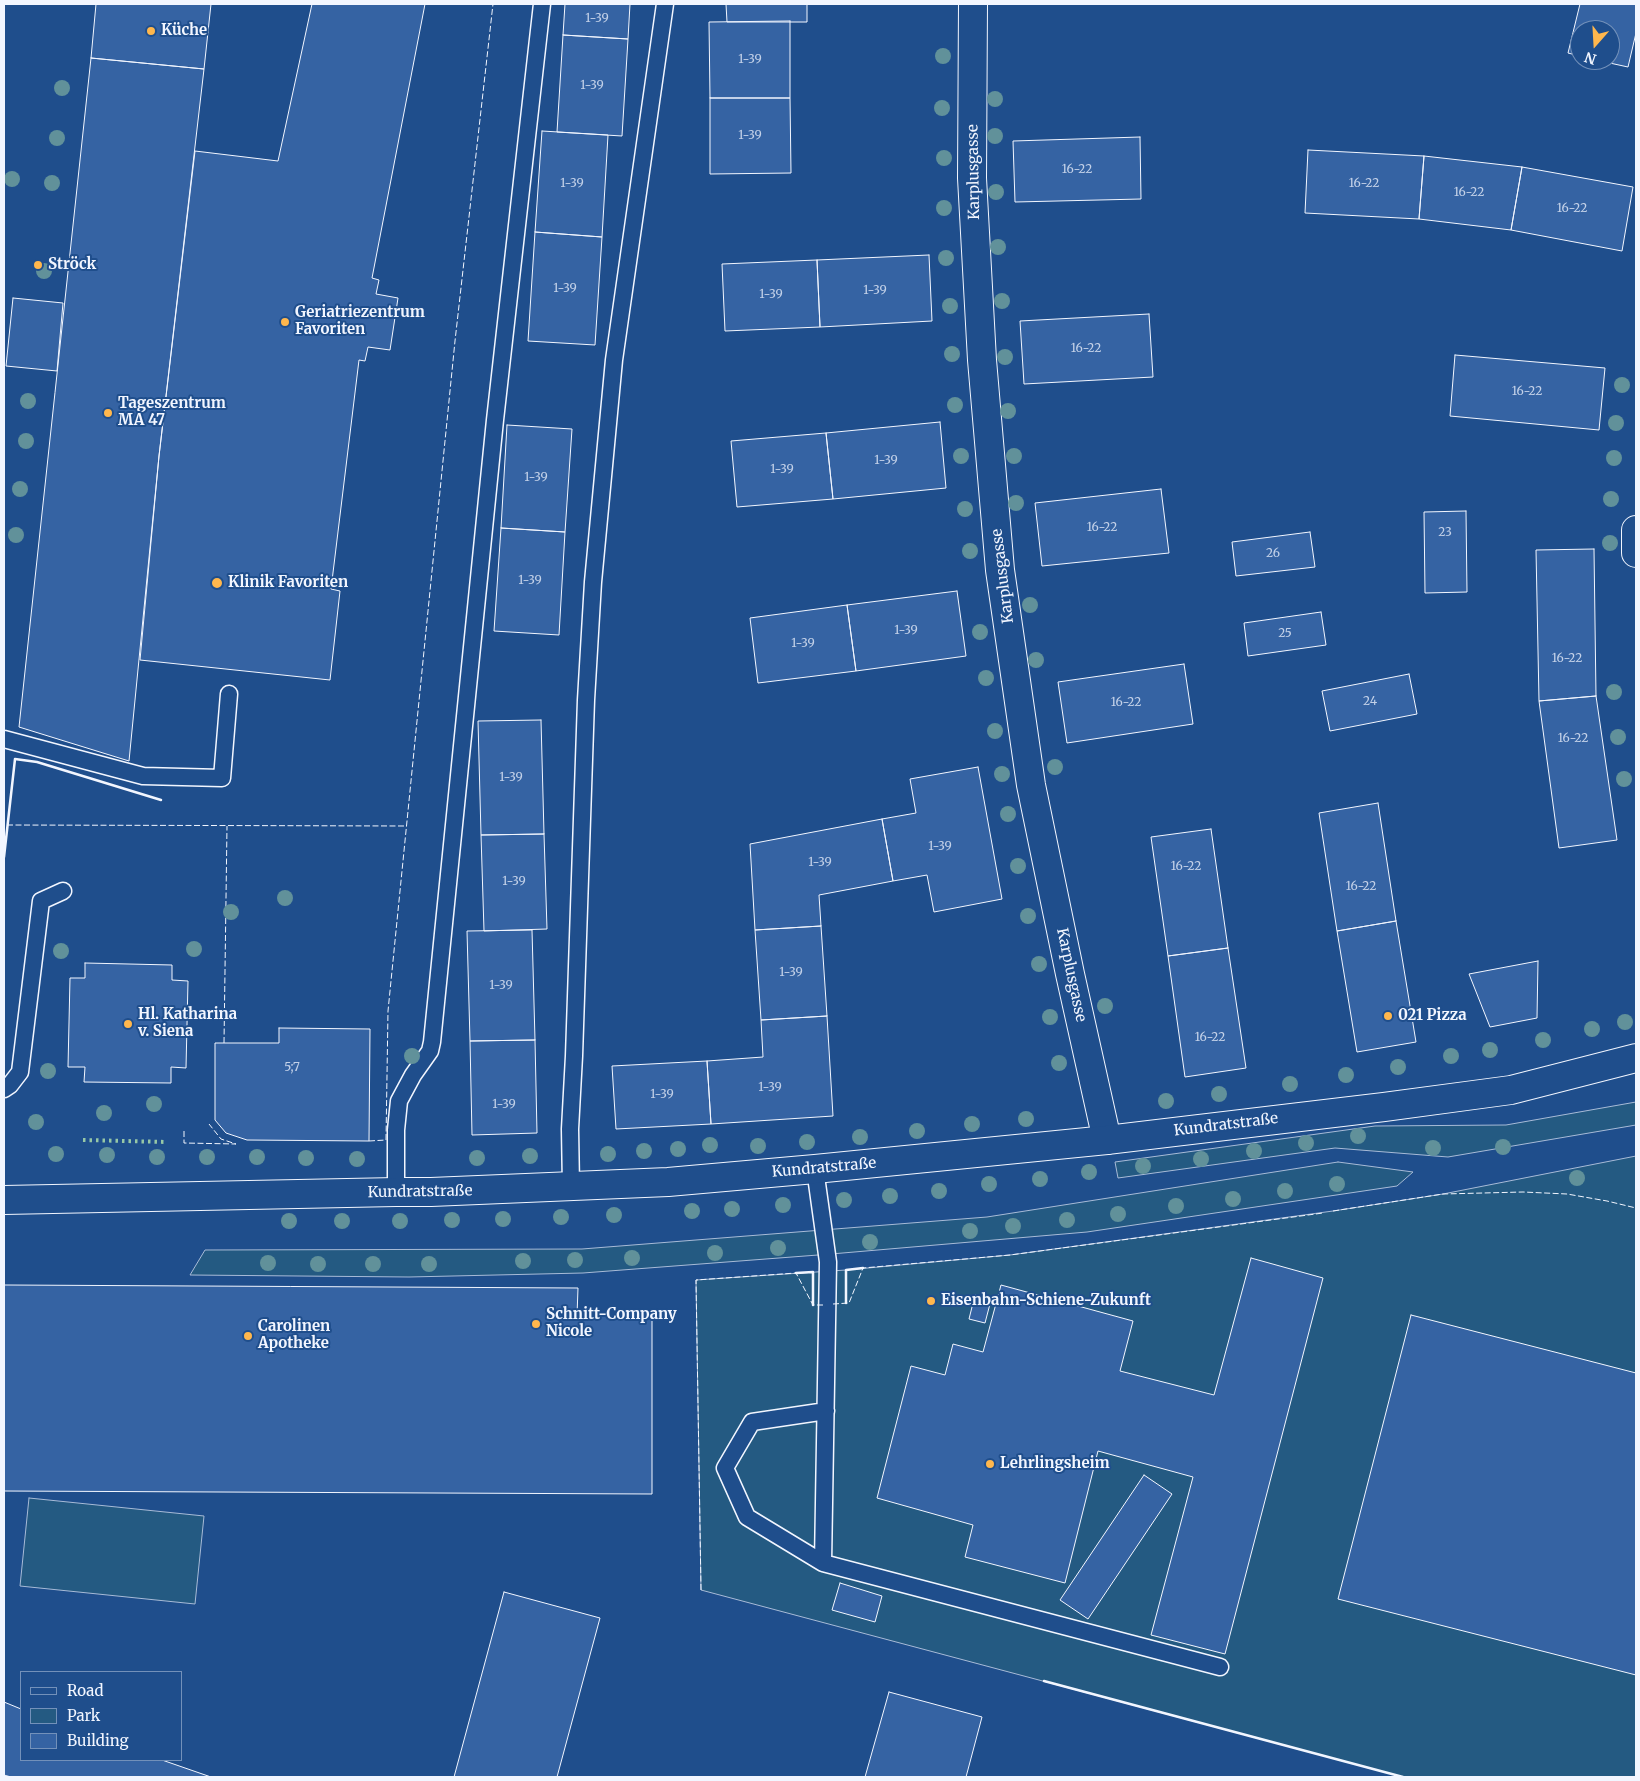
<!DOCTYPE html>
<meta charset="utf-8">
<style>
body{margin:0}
#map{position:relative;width:1640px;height:1781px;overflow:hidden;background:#1f4e8c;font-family:Merriweather,serif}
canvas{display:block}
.frame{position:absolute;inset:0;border:5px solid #f2f6ff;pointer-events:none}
.legend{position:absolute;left:20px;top:1671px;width:162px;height:90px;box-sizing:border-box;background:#1f4e8c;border:1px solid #7391ba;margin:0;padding:6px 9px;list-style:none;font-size:15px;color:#f2f6ff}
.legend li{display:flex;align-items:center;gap:10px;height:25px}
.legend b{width:25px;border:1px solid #7391ba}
.north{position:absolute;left:1570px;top:20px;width:50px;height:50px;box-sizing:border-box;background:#1f4e8c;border:1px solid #7391ba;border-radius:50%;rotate:199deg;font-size:14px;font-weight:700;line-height:20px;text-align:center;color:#f2f6ff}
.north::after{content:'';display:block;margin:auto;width:18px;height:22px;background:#ffb74d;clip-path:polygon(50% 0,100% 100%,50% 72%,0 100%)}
</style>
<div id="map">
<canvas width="1640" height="1781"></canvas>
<div class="frame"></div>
<ul class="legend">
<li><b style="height:6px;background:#1f4e8c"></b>Road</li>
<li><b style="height:14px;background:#245a82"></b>Park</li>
<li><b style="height:14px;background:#3563a3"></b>Building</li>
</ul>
<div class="north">N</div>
</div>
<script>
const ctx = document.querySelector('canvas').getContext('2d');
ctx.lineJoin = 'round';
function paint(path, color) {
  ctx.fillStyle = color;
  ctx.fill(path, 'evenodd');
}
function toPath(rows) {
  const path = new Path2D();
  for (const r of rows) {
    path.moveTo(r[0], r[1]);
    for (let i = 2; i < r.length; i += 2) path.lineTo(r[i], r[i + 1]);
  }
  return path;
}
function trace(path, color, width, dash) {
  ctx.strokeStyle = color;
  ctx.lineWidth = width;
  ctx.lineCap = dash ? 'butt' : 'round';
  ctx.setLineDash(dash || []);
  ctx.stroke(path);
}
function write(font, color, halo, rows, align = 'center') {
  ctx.font = font + ' Merriweather,serif';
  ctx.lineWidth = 4;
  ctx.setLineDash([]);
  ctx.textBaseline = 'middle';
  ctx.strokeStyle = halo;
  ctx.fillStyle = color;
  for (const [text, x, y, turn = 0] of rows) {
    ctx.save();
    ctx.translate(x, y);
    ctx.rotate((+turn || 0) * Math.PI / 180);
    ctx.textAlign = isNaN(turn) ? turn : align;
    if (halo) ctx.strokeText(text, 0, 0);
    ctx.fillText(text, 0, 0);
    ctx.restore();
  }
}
const green = toPath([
 [1636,1102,1636,1125,1448,1157,1335,1148,1118,1178,1115,1162,1375,1126,1506,1125,1636,1102],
 [1636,1156,1636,1777,1403,1777,701,1590,696,1280,846,1270,1010,1255,1333,1211,1443,1194,1636,1156],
 [1338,1162,1413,1172,1397,1186,1087,1232,831,1254,583,1273,409,1277,190,1275,205,1250,582,1249,987,1217,1338,1162],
 [29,1498,204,1516,195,1604,20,1586,29,1498]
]);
const building = toPath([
 [96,4,211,4,204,69,91,58,96,4],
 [312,4,425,4,372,278,379,280,376,294,398,298,390,350,368,347,365,361,359,360,331,589,340,591,330,680,140,660,159,456,195,151,278,161,312,4],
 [565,4,630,4,628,39,563,35,565,4],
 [726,4,807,4,807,22,727,22,726,4],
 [1580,4,1636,4,1636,33,1628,67,1596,60,1610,60,1610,30,1580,30,1580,56,1568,53,1580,4],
 [790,21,790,98,710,98,709,22,790,21],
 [563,35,628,39,622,136,557,132,563,35],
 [91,58,204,69,159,456,129,761,19,727,91,58],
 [710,98,790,98,791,173,710,174,710,98],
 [542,131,608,135,602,237,535,232,542,131],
 [1140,137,1141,199,1015,202,1013,141,1140,137],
 [1308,150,1424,156,1419,219,1305,213,1308,150],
 [1424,156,1522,167,1511,230,1419,219,1424,156],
 [1522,167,1633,187,1622,251,1511,230,1522,167],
 [535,232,602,237,595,345,528,341,535,232],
 [929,255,932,321,820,327,817,260,929,255],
 [817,260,820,327,725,331,722,264,817,260],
 [13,298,63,303,57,371,6,366,13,298],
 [1149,314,1153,377,1024,384,1020,321,1149,314],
 [1455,355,1605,368,1599,430,1450,416,1455,355],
 [940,422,946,488,833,499,826,433,940,422],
 [507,425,572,429,565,532,501,528,507,425],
 [826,433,833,499,737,507,731,441,826,433],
 [1161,489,1169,553,1042,566,1035,503,1161,489],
 [1466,511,1467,592,1425,593,1424,512,1466,511],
 [501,528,565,532,559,635,494,631,501,528],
 [1310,532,1315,567,1236,576,1232,542,1310,532],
 [1594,549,1596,696,1539,701,1536,550,1594,549],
 [957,591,966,656,856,671,847,605,957,591],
 [847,605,856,671,758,683,750,618,847,605],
 [1321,612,1326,645,1248,656,1244,623,1321,612],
 [1184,664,1193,724,1067,743,1058,682,1184,664],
 [1409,674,1417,714,1330,731,1322,691,1409,674],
 [1596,696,1617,840,1559,848,1539,701,1596,696],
 [541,720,544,834,481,835,478,721,541,720],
 [978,767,1002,899,934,912,927,875,893,881,882,819,916,813,910,779,978,767],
 [1378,803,1396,921,1337,931,1319,813,1378,803],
 [882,819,893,881,819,895,821,926,755,930,750,844,882,819],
 [1211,829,1228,948,1168,956,1151,837,1211,829],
 [544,834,547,929,484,931,481,835,544,834],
 [1396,921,1416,1042,1357,1052,1337,931,1396,921],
 [821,926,827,1016,761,1020,755,930,821,926],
 [532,930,535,1040,470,1041,467,931,532,930],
 [1228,948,1246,1068,1185,1077,1168,956,1228,948],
 [1538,961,1537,1018,1490,1027,1469,974,1538,961],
 [85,963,172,965,172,980,188,981,186,1068,171,1067,171,1083,84,1082,85,1067,68,1067,70,978,85,978,85,963],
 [827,1016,833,1116,711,1124,707,1061,763,1057,761,1020,827,1016],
 [279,1028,370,1029,369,1141,247,1140,226,1133,215,1120,215,1043,279,1043,279,1028],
 [535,1040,537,1133,472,1135,470,1041,535,1040],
 [707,1061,711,1124,616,1129,612,1066,707,1061],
 [1251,1258,1323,1278,1225,1654,1151,1635,1193,1477,1098,1451,1065,1583,965,1557,973,1525,877,1498,911,1366,945,1375,953,1344,983,1352,1001,1285,1133,1321,1120,1371,1214,1395,1251,1258],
 [4,1285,578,1288,577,1316,652,1317,652,1494,4,1491,4,1285],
 [975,1295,991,1300,985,1323,969,1319,975,1295],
 [1411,1315,1636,1373,1636,1675,1338,1599,1411,1315],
 [1144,1475,1172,1494,1088,1619,1060,1600,1144,1475],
 [840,1583,882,1596,875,1622,832,1610,840,1583],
 [504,1592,600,1618,557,1777,454,1777,504,1592],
 [889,1692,982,1717,966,1777,865,1777,889,1692],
 [4,1702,21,1709,21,1760,162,1760,211,1777,11,1777,4,1775,4,1702]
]);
const lane = toPath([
 [4,739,143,776,222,778,229,694],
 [4,1089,10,1085,20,1072,41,901,63,891],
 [815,1169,828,1262,823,1563],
 [571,1187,570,1129,574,1056,586,700,593,582,614,360,665,4],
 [396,1192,396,1130,399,1101,413,1075,430,1051,432,1042,495,420,542,4],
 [826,1411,752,1422,725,1468,747,1517,823,1563,1220,1667]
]);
const street = toPath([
 [973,4,972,178,982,360,1000,570,1031,785,1070,974,1107,1140],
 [1636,530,1636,553]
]);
const secondary = toPath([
 [4,1200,396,1192,431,1192,668,1182,815,1169,1107,1140,1384,1107,1511,1090,1636,1058]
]);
const hedge = toPath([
 [83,1140,167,1142]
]);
const fence = toPath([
 [7,825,407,826],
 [224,1043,227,826],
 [184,1131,184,1143,236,1144,221,1139,209,1124],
 [369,1141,386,1140,388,1011,455,341,493,4],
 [1333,1211,1443,1194,1523,1192,1567,1194,1607,1201,1636,1208],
 [833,1304,849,1303,863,1268,1010,1255,1323,1213],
 [701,1590,696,1280,796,1273,813,1305,823,1305]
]);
const wall = toPath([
 [4,857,15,759,37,762,161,800],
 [796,1273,813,1272,813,1305],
 [846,1303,846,1270,863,1268],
 [1044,1681,1403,1777]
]);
const trees = [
 [943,56],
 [62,88],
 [995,99],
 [942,108],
 [995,136],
 [57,138],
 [944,158],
 [12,179],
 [52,183],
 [996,192],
 [944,208],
 [998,247],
 [946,258],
 [44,271],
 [1002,301],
 [950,306],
 [952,354],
 [1005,357],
 [1622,385],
 [28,401],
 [955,405],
 [1008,411],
 [1616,423],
 [26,441],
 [961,456],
 [1014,456],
 [1614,458],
 [20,489],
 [1611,499],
 [1016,503],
 [965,509],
 [16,535],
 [1610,543],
 [970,551],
 [1030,605],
 [980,632],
 [1036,660],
 [986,678],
 [1614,692],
 [995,731],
 [1618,737],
 [1055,767],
 [1002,774],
 [1624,779],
 [1008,814],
 [1018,866],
 [285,898],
 [231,912],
 [1028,916],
 [194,949],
 [61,951],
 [1039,964],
 [1105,1006],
 [1050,1017],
 [1625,1022],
 [1592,1029],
 [1543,1040],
 [1490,1050],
 [412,1056],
 [1451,1056],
 [1059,1063],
 [1398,1067],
 [48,1071],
 [1346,1075],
 [1290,1084],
 [1219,1094],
 [1166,1101],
 [154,1104],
 [104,1113],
 [1026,1119],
 [36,1122],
 [972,1124],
 [917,1131],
 [1358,1136],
 [860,1137],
 [807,1142],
 [1306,1143],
 [710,1145],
 [758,1146],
 [1503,1147],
 [1433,1148],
 [678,1149],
 [644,1151],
 [1254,1151],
 [56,1154],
 [608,1154],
 [107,1155],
 [530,1156],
 [157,1157],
 [207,1157],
 [257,1157],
 [306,1158],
 [477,1158],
 [357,1159],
 [1201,1159],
 [1143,1166],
 [1089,1172],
 [1577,1178],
 [1040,1179],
 [989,1184],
 [1337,1184],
 [939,1191],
 [1285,1191],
 [890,1196],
 [1233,1199],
 [844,1200],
 [783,1205],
 [1176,1206],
 [732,1209],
 [692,1211],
 [1118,1214],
 [614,1215],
 [561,1217],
 [503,1219],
 [452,1220],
 [1067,1220],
 [289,1221],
 [342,1221],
 [400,1221],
 [1013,1226],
 [970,1231],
 [870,1242],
 [778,1248],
 [715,1253],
 [632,1258],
 [575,1260],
 [523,1261],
 [268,1263],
 [318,1264],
 [373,1264],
 [429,1264]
];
const markers = [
 [151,31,5,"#ffb74d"],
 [38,265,5,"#ffb74d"],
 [285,322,5,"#ffb74d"],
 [108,413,5,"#ffb74d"],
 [217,583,6,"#ffb74d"],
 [1388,1016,5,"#ffb74d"],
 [128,1024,5,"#ffb74d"],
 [931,1301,5,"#ffb74d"],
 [536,1324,5,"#ffb74d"],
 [248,1336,5,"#ffb74d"],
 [990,1464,5,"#ffb74d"]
];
const numberNames = [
 ["1-39",597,19],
 ["1-39",750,60],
 ["1-39",592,86],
 ["1-39",750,136],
 ["16-22",1077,170],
 ["1-39",572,184],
 ["16-22",1364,184],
 ["16-22",1469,193],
 ["16-22",1572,209],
 ["1-39",565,289],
 ["1-39",875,291],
 ["1-39",771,295],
 ["16-22",1086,349],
 ["16-22",1527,392],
 ["1-39",886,461],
 ["1-39",782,470],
 ["1-39",536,478],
 ["16-22",1102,528],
 ["23",1445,533],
 ["26",1273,554],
 ["1-39",530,581],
 ["1-39",906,631],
 ["25",1285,634],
 ["1-39",803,644],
 ["16-22",1567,659],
 ["24",1370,702],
 ["16-22",1126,703],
 ["16-22",1573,739],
 ["1-39",511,778],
 ["1-39",940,847],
 ["1-39",820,863],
 ["16-22",1186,867],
 ["1-39",514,882],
 ["16-22",1361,887],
 ["1-39",791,973],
 ["1-39",501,986],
 ["16-22",1210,1038],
 ["5;7",292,1068],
 ["1-39",770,1088],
 ["1-39",662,1095],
 ["1-39",504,1105]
];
const poiNames = [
 ["Küche",161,31],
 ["Ströck",48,265],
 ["Geriatriezentrum",295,313],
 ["Favoriten",295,330],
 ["Tageszentrum",118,404],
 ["MA 47",118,421],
 ["Klinik Favoriten",228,583],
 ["Hl. Katharina",138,1015],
 ["v. Siena",138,1032],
 ["021 Pizza",1398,1016],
 ["Eisenbahn-Schiene-Zukunft",941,1301],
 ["Schnitt-Company",546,1315],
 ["Nicole",546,1332],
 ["Carolinen",258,1327],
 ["Apotheke",258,1344],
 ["Lehrlingsheim",1000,1464]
];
const streetNames = [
 ["Karplusgasse",974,172,-91],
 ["Karplusgasse",1003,576,-97],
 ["Karplusgasse",1071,975,78],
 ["Kundratstraße",1226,1125,-7],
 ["Kundratstraße",824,1168,-5],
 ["Kundratstraße",420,1192,-1]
];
paint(green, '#245a82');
trace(green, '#a8bbd7', 1);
paint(building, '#3563a3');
trace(building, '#f2f6ff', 1);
trace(lane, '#f2f6ff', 19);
trace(street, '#f2f6ff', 30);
trace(secondary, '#f2f6ff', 30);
trace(lane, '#1f4e8c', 16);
trace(street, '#1f4e8c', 28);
trace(secondary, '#1f4e8c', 28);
trace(hedge, '#97c8a6', 4, [2.5, 4]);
trace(fence, '#f2f6ff', 1, [6, 2.5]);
trace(wall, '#f2f6ff', 2.5);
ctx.fillStyle = '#61919a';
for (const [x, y] of trees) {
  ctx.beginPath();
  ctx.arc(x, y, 8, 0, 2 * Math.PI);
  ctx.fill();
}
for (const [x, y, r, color] of markers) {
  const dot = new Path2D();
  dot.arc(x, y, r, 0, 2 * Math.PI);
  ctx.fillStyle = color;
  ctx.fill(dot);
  trace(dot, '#1f4e8c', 2);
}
write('12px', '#c3d1e8', null, numberNames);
write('bold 15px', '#f2f6ff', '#1f4e8c', poiNames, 'left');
write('15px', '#f2f6ff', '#1f4e8c', streetNames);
</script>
